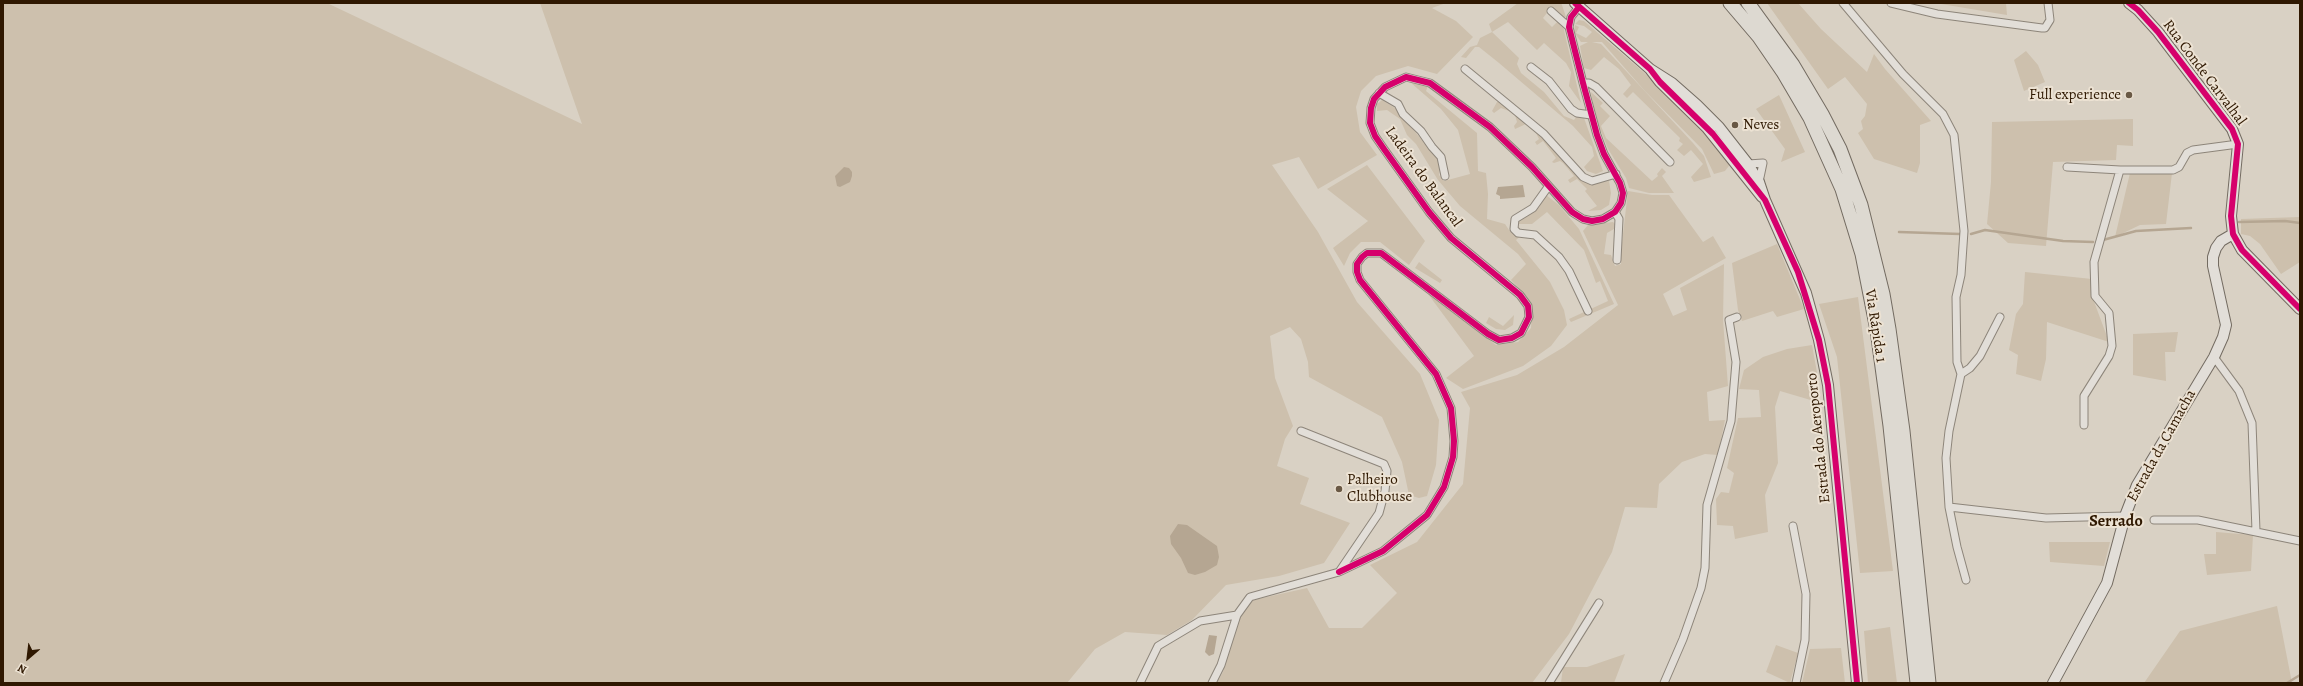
<!DOCTYPE html>
<meta charset="utf-8">
<style>
body{margin:0}
#map{position:relative;width:2303px;height:686px;overflow:hidden;background:#d9d1c4;font-family:Alegreya,serif}
canvas{display:block}
.frame{position:absolute;inset:0;border:4px solid #2f1801;pointer-events:none}
.north{position:absolute;left:8px;top:638px;width:40px;height:40px;-webkit-text-stroke:3px #ece2d3;paint-order:stroke;rotate:208deg;font-size:11px;font-weight:700;line-height:16px;text-align:center;color:#2f1801}
.north::after{content:'';display:block;margin:auto;width:14px;height:18px;background:#2f1801;clip-path:polygon(50% 0,100% 100%,50% 72%,0 100%)}
</style>
<div id="map">
<canvas width="2303" height="686"></canvas>
<div class="frame"></div>
<div class="north">N</div>
</div>
<script>
const ctx = document.querySelector('canvas').getContext('2d');
ctx.lineJoin = 'round';
function paint(path, color) {
  ctx.fillStyle = color;
  ctx.fill(path, 'evenodd');
}
function toPath(rows) {
  const path = new Path2D();
  for (const r of rows) {
    path.moveTo(r[0], r[1]);
    for (let i = 2; i < r.length; i += 2) path.lineTo(r[i], r[i + 1]);
  }
  return path;
}
function trace(path, color, width, dash) {
  ctx.strokeStyle = color;
  ctx.lineWidth = width;
  ctx.lineCap = dash ? 'butt' : 'round';
  ctx.setLineDash(dash || []);
  ctx.stroke(path);
}
function write(font, color, halo, rows, align = 'center') {
  ctx.font = font + ' Alegreya,serif';
  ctx.lineWidth = 4;
  ctx.setLineDash([]);
  ctx.textBaseline = 'middle';
  ctx.strokeStyle = halo;
  ctx.fillStyle = color;
  for (const [text, x, y, turn = 0] of rows) {
    ctx.save();
    ctx.translate(x, y);
    ctx.rotate((+turn || 0) * Math.PI / 180);
    ctx.textAlign = isNaN(turn) ? turn : align;
    if (halo) ctx.strokeText(text, 0, 0);
    ctx.fillText(text, 0, 0);
    ctx.restore();
  }
}
const green = toPath([
 [3,3,327,3,582,124,540,3,1446,3,1432,8,1456,21,1473,37,1437,74,1408,66,1376,76,1361,91,1356,107,1360,132,1377,155,1318,189,1299,157,1272,165,1318,232,1357,302,1420,374,1439,420,1436,465,1427,496,1419,498,1409,495,1402,462,1382,417,1309,377,1308,362,1301,339,1290,327,1270,336,1275,378,1293,426,1285,439,1277,466,1309,478,1300,504,1350,523,1324,563,1279,576,1226,585,1192,620,1167,635,1125,632,1095,649,1067,683,3,683],
 [1518,3,1561,3,1562,5,1566,17,1563,18,1550,9,1543,18,1552,27,1558,21,1563,26,1581,103,1569,86,1571,72,1566,63,1544,43,1537,50,1508,22,1492,32,1519,58,1517,64,1521,73,1544,92,1564,116,1574,120,1577,116,1584,118,1603,171,1596,174,1587,171,1584,167,1594,156,1592,147,1573,126,1499,63,1479,47,1475,47,1466,58,1461,57,1470,47,1477,45,1480,38,1492,32,1489,24],
 [1767,3,1798,3,1821,29,1867,72,1874,54,1885,69,1931,121,1920,125,1920,163,1917,173,1874,159,1858,133,1863,129,1861,121,1865,116,1867,104,1845,77,1828,89],
 [1935,3,2006,3,2007,15],
 [1579,20,1584,21,1641,70,1684,110,1732,162,1725,171,1714,174,1702,149,1644,90,1602,42,1592,42,1601,44,1693,143,1704,156,1711,177,1694,182,1691,177,1703,164,1691,150,1684,156,1677,150,1683,144,1679,141,1680,138,1633,92,1627,98,1623,94,1631,85,1619,69,1604,57,1591,70,1584,68,1580,46,1588,42,1581,42,1574,32,1575,25,1579,27,1576,33,1586,38,1592,32,1584,26,1575,24],
 [2026,51,2038,65,2045,82,2024,91,2014,60],
 [1410,82,1428,86,1426,91,1477,133,1478,171,1486,173,1488,194,1487,219,1505,224,1509,230,1522,235,1516,240,1550,282,1564,310,1567,325,1551,346,1523,366,1463,389,1446,378,1474,356,1428,294,1496,345,1518,342,1531,328,1532,310,1527,297,1511,280,1526,264,1518,254,1460,206,1438,180,1416,144,1407,135,1400,119,1387,110,1377,111,1377,104,1382,100,1395,108,1438,159,1440,167,1439,175,1444,181,1470,174,1458,130,1441,109],
 [1591,92,1603,103,1600,106,1610,116,1601,126,1606,138,1652,181,1658,176,1657,174,1662,168,1666,172,1662,176,1674,193,1649,193,1629,188,1626,178,1608,149,1595,116],
 [1779,95,1805,152,1781,162,1785,149,1756,109],
 [1502,100,1592,183,1609,181,1611,193,1609,205,1601,210,1588,211,1597,206,1585,191,1587,189,1577,179,1570,183,1568,180,1574,176,1563,163,1560,161,1554,163,1552,162,1556,158,1543,141,1537,145,1535,142,1539,139,1536,133,1526,124,1515,129,1514,126,1517,122,1515,115,1509,111,1501,108,1494,113,1492,111,1497,102],
 [2133,119,2133,146,2117,145,2116,160,2053,162,2046,246,2008,243,1987,224,1991,182,1992,122],
 [1367,165,1425,241,1409,265,1380,242,1361,242,1350,253,1344,266,1333,248,1368,221,1327,189],
 [2130,173,2172,173,2166,224,2140,225,2115,237],
 [1628,191,1652,195,1669,195,1703,242,1713,236,1726,258,1663,294,1673,316,1687,310,1680,288,1724,264,1723,320,1728,386,1707,392,1709,421,1725,420,1718,455,1705,454,1682,462,1659,484,1657,508,1625,507,1612,552,1569,634,1532,683,1217,683,1223,672,1237,619,1249,601,1307,588,1329,628,1362,628,1397,593,1370,565,1417,542,1463,484,1470,408,1461,392,1517,375,1564,347,1618,305,1583,231,1588,225,1613,222,1615,224,1614,229,1607,233,1604,254,1611,255,1615,266,1621,264,1621,251],
 [1546,195,1559,205,1579,229,1614,304,1571,322,1569,319,1608,301,1600,281,1596,283,1584,250,1547,212,1532,224,1519,224,1516,221,1539,207],
 [2300,217,2300,262,2281,274,2260,244,2250,236,2241,234,2241,219],
 [1777,244,1804,309,1777,317,1773,311,1742,321,1738,310,1732,263],
 [1419,262,1442,280,1440,283,1415,268],
 [2025,272,2092,279,2092,296,2109,342,2047,322,2046,359,2041,381,2016,374,2018,355,2009,350,2016,314,2023,304],
 [1858,297,1893,571,1860,573,1837,357,1819,304],
 [1514,315,1513,325,1505,330,1496,329,1486,323,1489,317,1503,326],
 [2178,332,2175,352,2165,352,2166,381,2133,375,2133,334],
 [1812,345,1818,378,1814,401,1780,391,1775,407,1778,463,1765,495,1768,532,1735,539,1733,526,1717,525,1716,499,1721,492,1729,493,1734,473,1727,468,1738,418,1761,417,1759,390,1739,389,1744,370,1763,357,1787,349],
 [2216,532,2253,535,2251,571,2207,575,2204,554,2216,554],
 [2049,542,2110,542,2104,566,2050,562],
 [2277,606,2292,683,2144,683,2180,631],
 [1890,627,1897,683,1868,683,1864,631],
 [1776,645,1798,653,1790,683,1766,672],
 [1841,648,1845,683,1802,683,1810,649],
 [1625,654,1614,683,1561,683,1563,667,1587,667]
]);
const water = toPath([
 [844,167,849,168,852,172,852,176,850,182,840,187,837,186,835,176],
 [1523,185,1525,197,1500,199,1500,196,1496,194,1498,187],
 [1178,524,1187,525,1217,546,1219,557,1217,565,1205,572,1195,575,1188,573,1181,558,1171,544,1170,536],
 [1209,635,1217,636,1214,654,1209,656,1205,652]
]);
const stream = toPath([
 [2239,222,2285,221,2300,223],
 [1899,232,1960,234],
 [1971,234,1985,230,2063,241,2093,242],
 [2103,240,2136,231,2191,228],
 [2287,683,2300,675]
]);
const street = toPath([
 [1843,3,1903,74,1943,114,1954,135,1964,231,1961,275,1956,297,1957,362,1961,374],
 [1891,3,1937,14,2042,28,2045,28,2050,20,2048,3],
 [1551,11,1569,27],
 [1531,67,1549,81,1571,109,1577,113,1591,115],
 [1465,69,1544,134,1583,177,1592,181,1616,174],
 [1583,83,1589,83,1596,87,1670,162],
 [1379,93,1398,104,1403,114,1421,131,1432,147,1441,157,1445,176],
 [1748,164,1763,163,1759,182],
 [2067,167,2120,170,2173,170,2179,167,2187,153,2193,150,2238,144],
 [1548,187,1533,208,1515,219,1514,229,1518,233,1535,235,1559,257,1569,271,1588,311],
 [1615,212,1619,219,1617,260],
 [2214,357,2239,391,2252,423,2256,531],
 [2084,425,2084,396,2109,356,2112,346,2109,313,2095,296,2094,262,2120,170],
 [1949,507,2046,518,2125,516],
 [2154,520,2198,520,2300,541],
 [1793,526,1806,594,1805,640,1796,683],
 [1339,572,1383,551,1427,515,1444,487,1453,457,1454,441,1451,408,1436,374,1360,280,1357,272,1357,264,1362,257,1367,253,1381,253,1488,334,1499,340,1512,338,1521,333,1529,317,1528,306,1520,295,1451,238,1429,212,1384,149,1375,136,1370,123,1371,108,1374,99,1385,87,1406,77,1430,83,1490,127,1532,167,1572,212,1583,219,1592,221,1603,219,1615,212,1621,203,1623,193,1620,183,1604,154,1597,135,1583,83,1569,27,1571,17,1579,7],
 [1966,580,1957,547,1949,507,1946,458,1949,431,1961,374,1970,368,1980,356,2000,317],
 [1140,683,1158,646,1200,621,1237,615],
 [1212,683,1221,665,1237,615,1250,597,1339,572,1379,513,1385,491,1387,471,1384,464,1301,431],
 [1549,683,1599,603],
 [1664,683,1683,639,1701,588,1705,568,1707,505,1731,421,1736,362,1729,320,1737,317]
]);
const secondary = toPath([
 [1575,3,1650,69,1660,82,1707,128,1762,197],
 [2129,3,2138,10,2158,32,2232,129,2238,144,2231,216,2233,234,2242,250,2300,309],
 [1650,69,1672,83,1697,105,1719,127,1748,164,1759,182,1765,200,1806,293,1819,340,1828,385,1857,683],
 [2053,683,2107,583,2125,516,2137,485,2214,357,2223,337,2226,325,2213,266,2213,257,2216,248,2221,241,2233,234]
]);
const highway = toPath([
 [1730,3,1759,37,1783,72,1810,118,1842,189,1862,254,1877,330,1890,426,1917,683],
 [1748,3,1793,65,1822,114,1840,149,1861,205,1883,294,1889,329,1903,431,1929,683]
]);
const cycleway = toPath([
 [1575,3,1650,69,1660,82,1713,134,1765,200,1798,272,1819,340,1828,385,1857,683],
 [2129,3,2138,10,2158,32,2232,129,2238,144,2231,216,2233,234,2242,250,2300,309],
 [1339,572,1383,551,1427,515,1444,487,1453,457,1454,441,1451,408,1436,374,1360,280,1357,272,1357,264,1362,257,1367,253,1381,253,1488,334,1499,340,1512,338,1521,333,1529,317,1528,306,1520,295,1451,238,1429,212,1384,149,1375,136,1370,123,1371,108,1374,99,1385,87,1406,77,1430,83,1490,127,1532,167,1572,212,1583,219,1592,221,1603,219,1615,212,1621,203,1623,193,1620,183,1604,154,1597,135,1583,83,1569,27,1571,17,1579,7]
]);
const markers = [
 [2129,95,4,"#6a5945"],
 [1735,125,4,"#6a5945"],
 [1339,489,4,"#6a5945"]
];
const streetNames = [
 ["Rua Conde Carvalhal",2204,73,53],
 ["Ladeira do Balancal",1423,177,54],
 ["Via Rápida 1",1875,326,81],
 ["Estrada do Aeroporto",1819,438,-96],
 ["Estrada da Camacha",2162,446,-61]
];
const poiNames = [
 ["Full experience",2121,95,"right"],
 ["Neves",1743,125],
 ["Palheiro",1347,480],
 ["Clubhouse",1347,497]
];
const neighbourhoodNames = [
 ["Serrado",2116,522]
];
paint(green, '#cdc0ad');
paint(water, '#b5a692');
trace(stream, '#b5a692', 2.5);
trace(street, '#8d857a', 9);
trace(secondary, '#736b61', 12);
trace(highway, '#736b61', 15);
trace(street, '#e2ded8', 7);
trace(secondary, '#e2ded8', 10);
trace(highway, '#ddd9d1', 13);
trace(cycleway, '#d6006c', 6);
for (const [x, y, r, color] of markers) {
  const dot = new Path2D();
  dot.arc(x, y, r, 0, 2 * Math.PI);
  ctx.fillStyle = color;
  ctx.fill(dot);
  trace(dot, '#ece2d3', 1.5);
}
write('15px', '#2f1801', '#ece2d3', streetNames);
write('15px', '#2f1801', '#ece2d3', poiNames, 'left');
write('bold 16px', '#2f1801', '#ece2d3', neighbourhoodNames);
</script>
